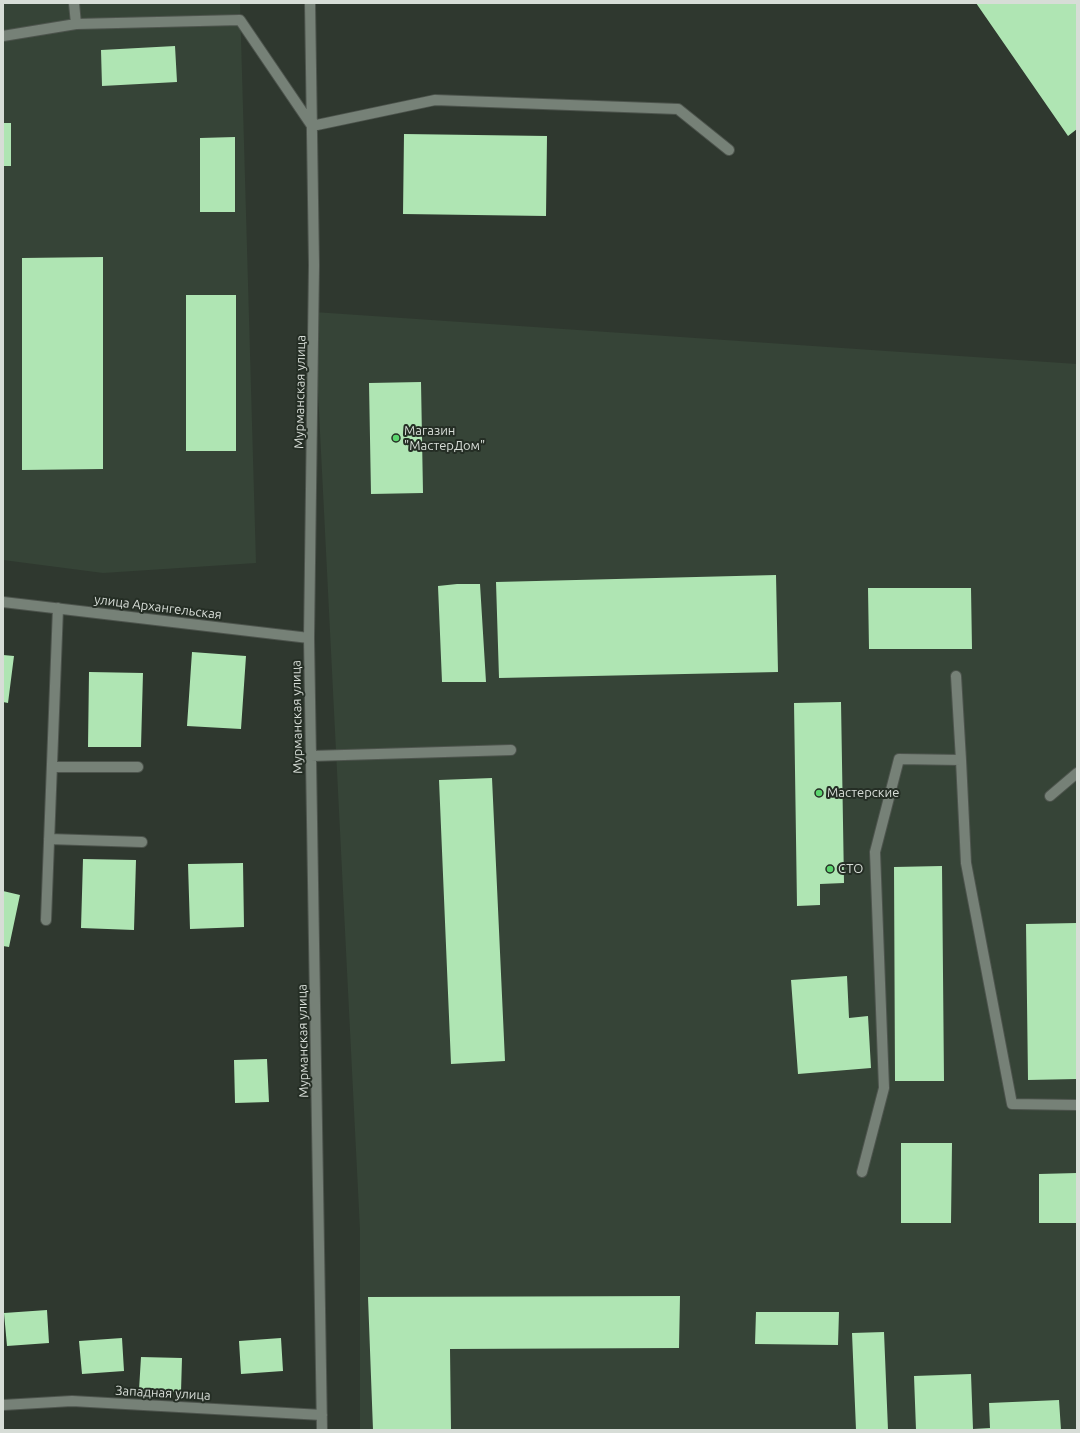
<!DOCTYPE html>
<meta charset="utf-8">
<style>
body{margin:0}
#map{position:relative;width:1080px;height:1433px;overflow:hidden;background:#2f382f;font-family:Ubuntu,sans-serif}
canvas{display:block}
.frame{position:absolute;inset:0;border:4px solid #d7ddd7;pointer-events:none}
</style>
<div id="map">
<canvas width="1080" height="1433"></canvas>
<div class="frame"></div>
</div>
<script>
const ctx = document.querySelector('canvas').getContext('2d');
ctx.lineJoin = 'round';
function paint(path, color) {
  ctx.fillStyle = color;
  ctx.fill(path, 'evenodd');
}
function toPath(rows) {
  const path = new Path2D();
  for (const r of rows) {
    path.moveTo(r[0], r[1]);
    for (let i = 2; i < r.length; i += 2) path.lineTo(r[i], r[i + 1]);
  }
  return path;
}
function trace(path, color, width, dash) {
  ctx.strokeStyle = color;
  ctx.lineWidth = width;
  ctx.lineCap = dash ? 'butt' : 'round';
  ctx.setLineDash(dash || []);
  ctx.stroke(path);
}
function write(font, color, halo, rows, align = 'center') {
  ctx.font = font + ' Ubuntu,sans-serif';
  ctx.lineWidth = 4;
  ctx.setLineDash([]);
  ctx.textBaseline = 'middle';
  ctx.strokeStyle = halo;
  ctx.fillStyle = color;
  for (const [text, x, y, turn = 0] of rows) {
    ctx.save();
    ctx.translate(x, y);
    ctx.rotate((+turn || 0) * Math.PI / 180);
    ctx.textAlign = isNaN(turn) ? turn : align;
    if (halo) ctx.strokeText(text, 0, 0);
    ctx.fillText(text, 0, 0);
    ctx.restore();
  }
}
const built = toPath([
 [3,3,240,3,256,563,103,573,3,560],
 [314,312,1077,364,1077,1430,360,1430,360,1230]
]);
const building = toPath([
 [976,3,1077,3,1077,129,1068,136],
 [175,46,177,82,102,86,101,50],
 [3,123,11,123,11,166,3,166],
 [404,134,547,136,546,216,403,214],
 [235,137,235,212,200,212,200,138],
 [103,257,103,469,22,470,22,258],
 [186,295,236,295,236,451,186,451],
 [421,382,423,493,371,494,369,383],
 [776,575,778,672,499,678,496,582],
 [457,584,480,584,486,682,442,682,438,586],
 [868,588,971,588,972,649,869,649],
 [192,652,246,656,241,729,187,726],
 [3,655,14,656,8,703,3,702],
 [89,672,143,673,141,747,88,747],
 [841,702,844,883,820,884,820,905,797,906,794,703],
 [492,778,505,1061,451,1064,439,780],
 [83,859,136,860,134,930,81,928],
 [243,863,244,927,190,929,188,864],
 [942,866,944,1081,895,1081,894,867],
 [3,891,20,895,9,947,3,946],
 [1077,923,1077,1079,1028,1080,1026,924],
 [847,976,849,1018,868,1016,871,1068,798,1074,791,980],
 [267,1059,269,1102,235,1103,234,1060],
 [901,1143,952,1143,951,1223,901,1223],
 [1077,1173,1077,1223,1039,1223,1039,1174],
 [680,1296,679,1348,450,1349,451,1430,373,1430,368,1297],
 [47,1310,49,1343,7,1346,4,1313],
 [756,1312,839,1312,838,1345,755,1344],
 [884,1332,888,1430,856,1430,852,1333],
 [122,1338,124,1371,82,1374,79,1341],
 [281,1338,283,1371,241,1374,239,1341],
 [141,1357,182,1358,181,1392,139,1390],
 [971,1374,973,1429,990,1428,989,1403,1059,1400,1061,1430,916,1430,914,1376]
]);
const minor = toPath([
 [74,3,76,24],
 [310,3,314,265,309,638,322,1430],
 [3,36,76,24,240,20,312,126,435,100,678,109,729,150],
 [3,602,309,638],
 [956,676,961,760],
 [311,756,511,750],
 [52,767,138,767],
 [1050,796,1077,773],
 [49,839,142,842],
 [46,920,58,608],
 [862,1172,884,1088,875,852,899,759,961,760,966,863,1012,1104,1077,1105],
 [3,1405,72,1401,322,1415]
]);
const markers = [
 [396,438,4,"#5bd56e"],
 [819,793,4,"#5bd56e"],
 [830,869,4,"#5bd56e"]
];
const streetNames = [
 ["Мурманская улица",300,392,-89],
 ["улица Архангельская",158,607,7],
 ["Мурманская улица",297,717,-91],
 ["Мурманская улица",303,1041,-91],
 ["Западная улица",163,1393,3]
];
const poiNames = [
 ["Магазин",404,431],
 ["\"МастерДом\"",404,446],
 ["Мастерские",827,793],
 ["СТО",838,869]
];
paint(built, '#364437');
paint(building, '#afe5b3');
trace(minor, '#4d544d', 12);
trace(minor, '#768177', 10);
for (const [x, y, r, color] of markers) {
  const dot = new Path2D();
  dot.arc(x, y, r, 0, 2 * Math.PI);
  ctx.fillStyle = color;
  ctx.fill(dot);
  trace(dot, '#252e25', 1.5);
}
write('13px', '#d7ddd7', '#252e25', streetNames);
write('13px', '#d7ddd7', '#252e25', poiNames, 'left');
</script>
